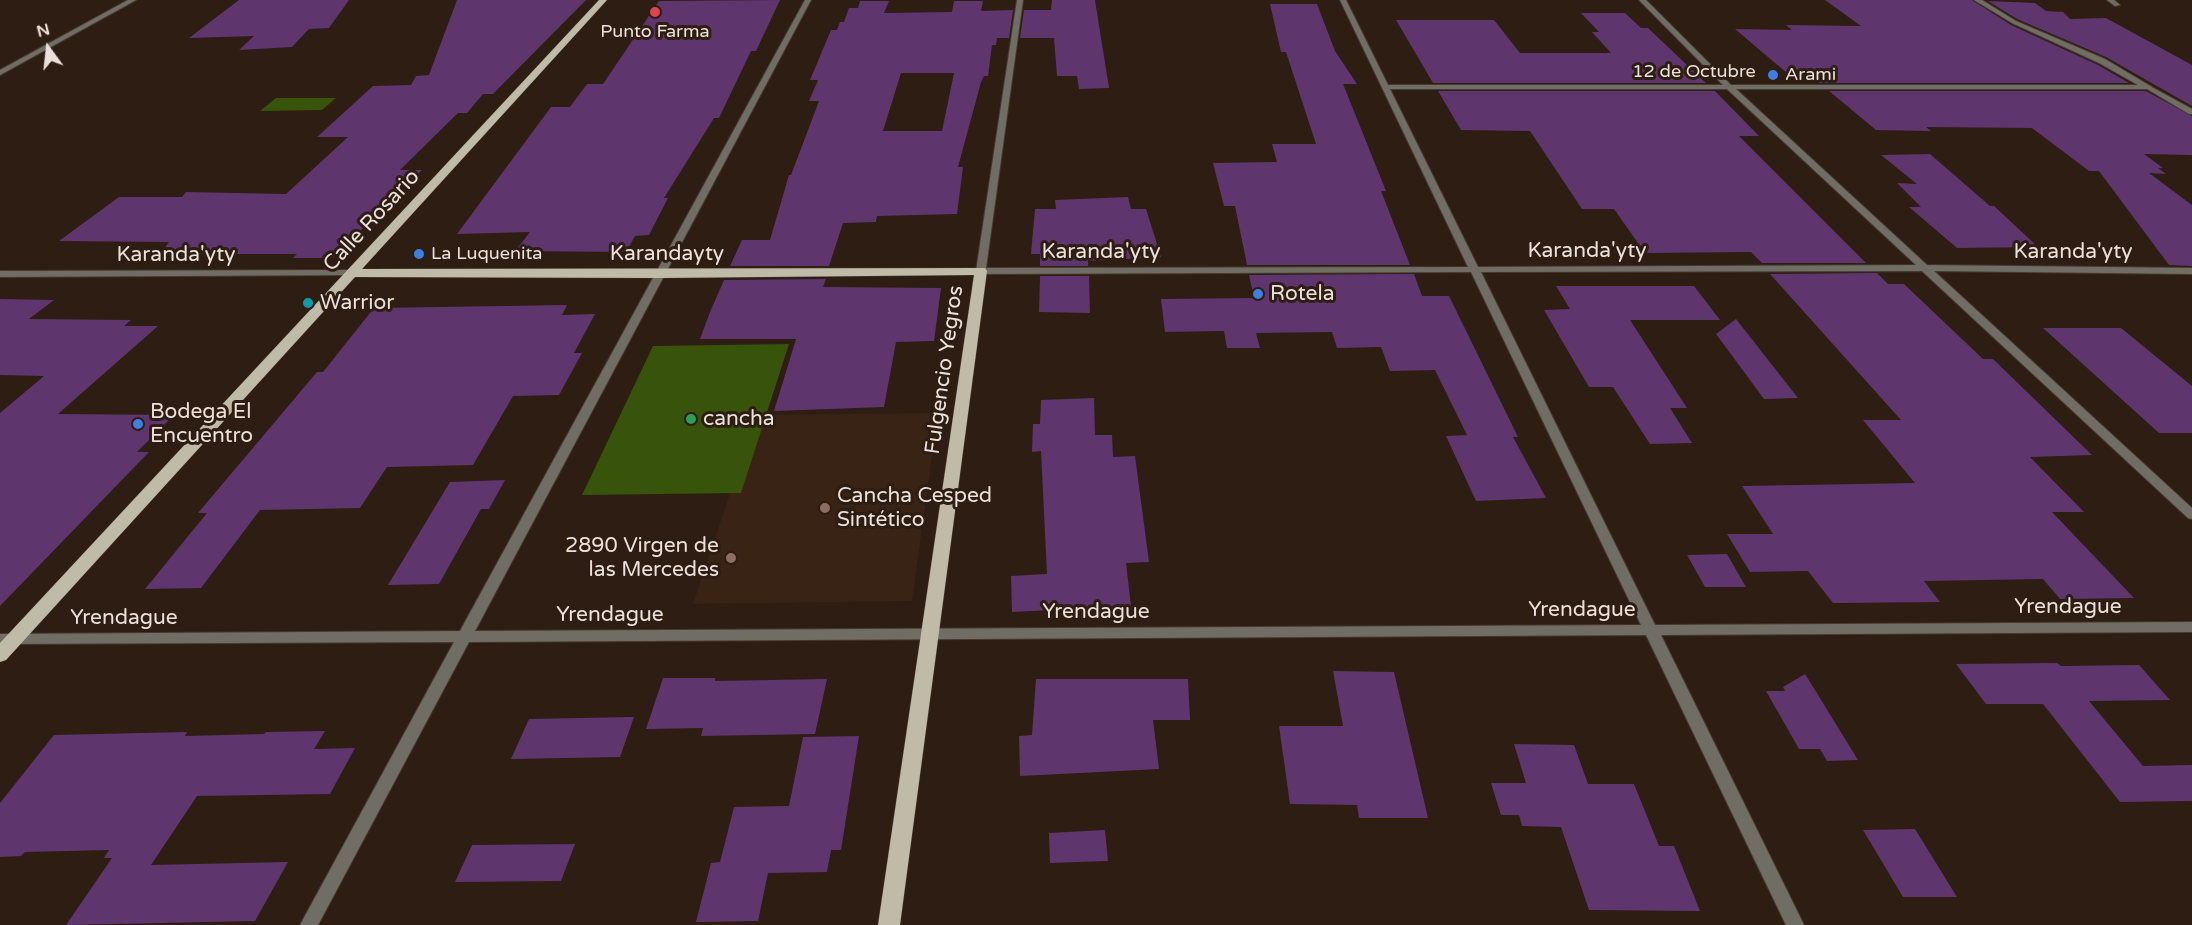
<!DOCTYPE html>
<meta charset="utf-8">
<style>
body{margin:0}
#map{position:relative;width:2192px;height:925px;overflow:hidden;background:#2d1d13;font-family:"Varela Round",sans-serif}
canvas{display:block}
.north{position:absolute;left:18px;top:18px;width:60px;height:60px;-webkit-text-stroke:4px #2d1d13;paint-order:stroke;rotate:345deg;font-size:16px;font-weight:700;line-height:24px;text-align:center;color:#ece1da}
.north::after{content:'';display:block;margin:auto;width:21px;height:27px;background:#ece1da;clip-path:polygon(50% 0,100% 100%,50% 72%,0 100%)}
</style>
<div id="map">
<canvas width="2192" height="925"></canvas>
<div class="north">N</div>
</div>
<script>
const ctx = document.querySelector('canvas').getContext('2d');
ctx.lineJoin = 'round';
function paint(path, color) {
  ctx.fillStyle = color;
  ctx.fill(path, 'evenodd');
}
function toPath(rows) {
  const path = new Path2D();
  for (const r of rows) {
    path.moveTo(r[0], r[1]);
    for (let i = 2; i < r.length; i += 2) path.lineTo(r[i], r[i + 1]);
  }
  return path;
}
function trace(path, color, width, dash) {
  ctx.strokeStyle = color;
  ctx.lineWidth = width;
  ctx.lineCap = dash ? 'butt' : 'round';
  ctx.setLineDash(dash || []);
  ctx.stroke(path);
}
function write(font, color, halo, rows, align = 'center') {
  ctx.font = font + ' "Varela Round",sans-serif';
  ctx.lineWidth = 6;
  ctx.setLineDash([]);
  ctx.textBaseline = 'middle';
  ctx.strokeStyle = halo;
  ctx.fillStyle = color;
  for (const [text, x, y, turn = 0] of rows) {
    ctx.save();
    ctx.translate(x, y);
    ctx.rotate((+turn || 0) * Math.PI / 180);
    ctx.textAlign = isNaN(turn) ? turn : align;
    if (halo) ctx.strokeText(text, 0, 0);
    ctx.fillText(text, 0, 0);
    ctx.restore();
  }
}
const built = toPath([
 [938,413,912,601,693,604,756,415]
]);
const green = toPath([
 [276,98,336,98,322,110,260,111],
 [789,344,741,493,582,495,653,346]
]);
const building = toPath([
 [239,0,349,0,329,28,309,29,292,47,239,50,254,36,189,38],
 [457,0,586,0,493,94,483,94,467,113,458,113,400,170,422,170,333,258,293,258,297,254,197,254,193,260,156,260,169,242,59,241,119,197,182,197,186,192,286,194,348,137,317,137,373,86,411,85,416,76,429,75],
 [780,0,756,51,751,51,719,118,714,118,664,198,668,198,649,235,635,236,626,252,515,251,530,232,457,234,551,107,570,107,587,84,603,84,659,1],
 [1052,0,1095,0,1109,88,1079,89,1077,76,1057,76,1054,38,1020,38,1024,10,1051,10],
 [1825,0,1972,0,2011,25,2098,65,2129,83,1819,83,1814,79,1794,79,1735,29,1792,30,1786,25,1861,26],
 [860,1,889,1,884,13,952,12,954,1,983,1,981,11,1013,10,1009,38,997,38,996,45,992,45,988,76,984,76,981,82,958,167,963,167,957,214,877,216,876,222,843,223,829,266,730,266,742,240,770,240,789,175,791,175,819,101,809,101,818,80,810,80,831,30,837,30,840,22,844,22,849,8,858,8],
 [901,73,954,73,942,131,883,131],
 [1988,1,2035,3,2046,11,2063,12,2070,19,2106,18,2192,65,2192,106,2106,57,2017,19],
 [1270,4,1317,4,1335,51,1357,84,1343,84,1386,191,1381,191,1410,265,1247,265,1235,206,1224,206,1213,163,1277,162,1272,144,1316,144,1286,52,1281,52],
 [1581,13,1625,13,1641,28,1648,28,1706,83,1433,83,1396,20,1494,20,1520,53,1611,53,1592,32,1599,32],
 [1438,91,1715,91,1759,136,1739,136,1866,263,1762,263,1751,252,1645,253,1614,209,1582,209,1530,131,1461,130],
 [1829,91,2146,91,2192,116,2192,155,2144,154,2163,168,2158,168,2166,174,2149,173,2192,205,2192,266,2169,265,2099,171,2089,171,2032,128,1926,127,1931,131,1876,130],
 [1930,154,1990,206,1994,206,2038,247,1957,248,1909,207,1921,207,1897,183,1917,184,1881,155],
 [1128,197,1131,209,1146,209,1161,257,1088,261,1088,266,1040,266,1040,254,1031,254,1035,209,1056,209,1055,200],
 [1877,273,1888,284,1904,284,1983,359,1993,359,2092,455,2030,457,2084,512,2052,512,2134,598,2060,599,2043,579,1924,581,1940,602,1833,603,1808,571,1750,572,1727,534,1773,534,1742,486,1915,483,1863,420,1901,420,1770,274],
 [1414,274,1422,296,1449,296,1518,437,1513,437,1546,498,1476,501,1446,436,1467,435,1435,370,1390,371,1381,347,1337,348,1332,332,1256,333,1260,348,1227,348,1224,331,1165,332,1161,299,1254,298,1249,275],
 [1040,276,1089,276,1090,313,1039,312],
 [826,279,823,287,941,288,934,341,896,342,884,407,774,411,796,339,700,339,710,312,724,280],
 [1556,286,1694,286,1720,320,1630,320,1687,408,1670,408,1692,443,1650,444,1613,387,1589,387,1544,310,1570,309],
 [0,299,54,300,29,319,131,320,124,326,158,326,58,414,174,415,137,452,149,452,0,606,0,413,44,376,0,375],
 [567,305,562,315,595,314,574,353,582,353,559,395,513,396,473,465,387,467,360,508,260,510,201,588,145,589,207,513,198,513,317,372,323,372,374,308],
 [1736,319,1798,398,1764,399,1716,334],
 [2043,328,2121,328,2192,386,2192,433,2159,433],
 [1094,398,1095,435,1112,435,1113,457,1135,456,1149,562,1126,563,1131,606,1012,612,1011,576,1047,574,1041,451,1032,452,1033,424,1040,424,1041,400],
 [505,480,489,509,481,509,439,584,388,585,450,482],
 [1727,554,1746,587,1705,587,1687,555],
 [2057,663,2061,666,2139,665,2170,700,2089,701,2143,766,2192,765,2192,801,2120,802,2043,704,1986,704,1956,664],
 [1333,671,1394,672,1428,818,1359,818,1357,805,1290,804,1279,726,1343,726],
 [1805,674,1815,690,1858,760,1827,761,1820,749,1799,749,1766,691,1785,691,1783,687],
 [663,678,715,678,715,681,827,679,815,734,701,736,703,728,646,729],
 [1036,679,1188,679,1190,720,1153,720,1159,769,1020,776,1019,736,1032,735],
 [634,717,620,757,511,759,529,719],
 [325,731,314,749,355,748,330,794,197,796,151,865,288,862,255,921,66,925,112,858,104,858,109,850,25,852,21,856,0,857,0,803,54,735,187,732,185,736,264,734,266,732],
 [859,736,841,850,831,850,827,872,768,873,758,921,696,922,711,863,720,862,734,807,789,806,803,737],
 [1514,744,1574,745,1588,784,1634,784,1659,846,1674,846,1700,911,1589,910,1561,827,1522,826,1519,815,1501,815,1491,783,1526,783],
 [1915,829,1957,897,1903,897,1863,830],
 [1105,830,1108,861,1050,863,1049,833],
 [575,844,561,881,455,882,472,845]
]);
const service = toPath([
 [1974,0,1982,0,2016,21,2105,59,2152,87,2145,89,2099,63,2012,23,1974,0],
 [2107,0,2114,0,2120,5,2115,6,2107,0]
]);
const minor = toPath([
 [128,0,136,0,0,75,0,70,128,0],
 [805,0,811,0,475,631,1641,625,1471,272,981,274,976,271,1017,0,1023,0,986,268,1468,267,1340,0,1346,0,1388,85,1723,85,1639,0,1646,0,1731,85,2148,85,2192,109,2192,114,2189,114,2147,89,1736,89,1927,265,2192,268,2192,274,1934,271,2192,508,2192,519,2188,518,1922,271,1481,272,1655,625,2192,622,2192,632,1661,635,1804,925,1786,925,1646,635,469,642,318,925,300,925,454,642,0,644,0,634,460,631,805,0],
 [1390,89,1727,89,1916,265,1478,267,1390,89],
 [353,270,358,273,356,275,0,277,0,271,353,270]
]);
const primary = toPath([
 [599,0,607,0,362,269,985,268,987,271,900,925,878,925,974,275,660,278,355,277,6,660,0,662,0,643,599,0]
]);
const markers = [
 [655,12,6,"#e0444e"],
 [1773,75,6,"#3f7fe0"],
 [419,254,6,"#3f7fe0"],
 [1258,294,6,"#3f7fe0"],
 [308,303,6,"#0f9aa8"],
 [691,419,6,"#2e9e5b"],
 [138,424,6,"#3f7fe0"],
 [825,508,6,"#8d6e63"],
 [731,558,6,"#8d6e63"]
];
const farPoinames = [
 ["Punto Farma",655,32,"center"],
 ["Arami",1785,75],
 ["La Luquenita",431,254]
];
const farStreetnames = [
 ["12 de Octubre",1694,72]
];
const streetNames = [
 ["Calle Rosario",372,221,-47],
 ["Karanda'yty",1587,251],
 ["Karanda'yty",1101,252],
 ["Karanda'yty",2073,252],
 ["Karandayty",667,254],
 ["Karanda'yty",176,255],
 ["Fulgencio Yegros",945,370,-82],
 ["Yrendague",2068,607],
 ["Yrendague",1582,610],
 ["Yrendague",1096,612],
 ["Yrendague",610,615],
 ["Yrendague",124,618]
];
const poiNames = [
 ["Rotela",1270,294],
 ["Warrior",320,303],
 ["Bodega El",150,412],
 ["Encuentro",150,436],
 ["cancha",703,419],
 ["Cancha Cesped",837,496],
 ["Sintético",837,520],
 ["2890 Virgen de",719,546,"right"],
 ["las Mercedes",719,570,"right"]
];
paint(built, '#392315');
paint(green, '#38530a');
paint(building, '#5f356e');
trace(service, '#48382f', 2);
trace(minor, '#48382f', 2);
trace(primary, '#48382f', 1);
paint(service, '#706d64');
paint(minor, '#706d64');
paint(primary, '#c0baa8');
for (const [x, y, r, color] of markers) {
  const dot = new Path2D();
  dot.arc(x, y, r, 0, 2 * Math.PI);
  ctx.fillStyle = color;
  ctx.fill(dot);
  trace(dot, '#2d1d13', 2);
}
write('18px', '#ece1da', '#2d1d13', farPoinames, 'left');
write('18px', '#ece1da', '#2d1d13', farStreetnames);
write('21px', '#ece1da', '#2d1d13', streetNames);
write('21px', '#ece1da', '#2d1d13', poiNames, 'left');
</script>
